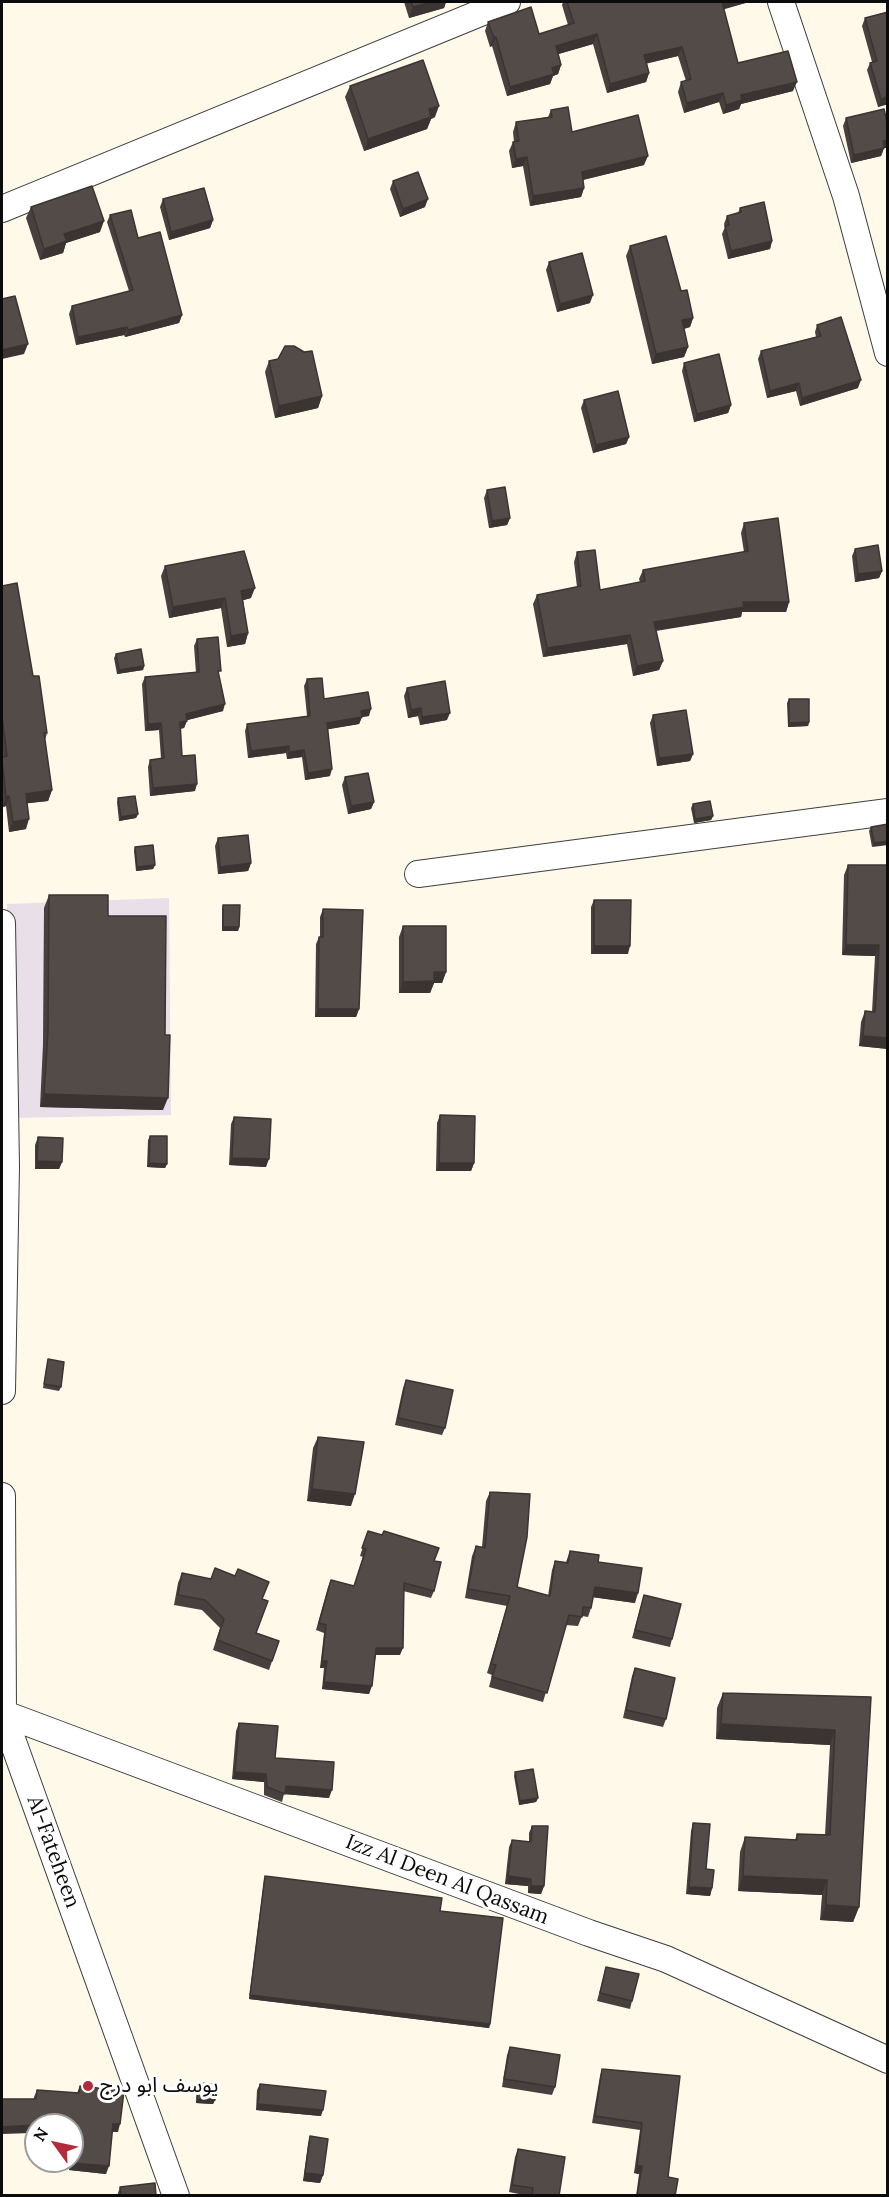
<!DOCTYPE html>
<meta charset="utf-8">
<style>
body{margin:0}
#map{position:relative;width:889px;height:2197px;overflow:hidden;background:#fef9e9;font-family:Lora,serif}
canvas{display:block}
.frame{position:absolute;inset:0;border:3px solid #0b0b0b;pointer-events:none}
.north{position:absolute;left:24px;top:2113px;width:60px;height:60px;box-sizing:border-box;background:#fff;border:2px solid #9d9d9d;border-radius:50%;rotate:303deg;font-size:16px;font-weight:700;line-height:24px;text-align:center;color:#0b0b0b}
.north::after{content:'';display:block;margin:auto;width:21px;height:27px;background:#b32a3a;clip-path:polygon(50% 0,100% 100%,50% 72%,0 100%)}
</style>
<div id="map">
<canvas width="889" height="2197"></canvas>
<div class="frame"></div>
<div class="north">N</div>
</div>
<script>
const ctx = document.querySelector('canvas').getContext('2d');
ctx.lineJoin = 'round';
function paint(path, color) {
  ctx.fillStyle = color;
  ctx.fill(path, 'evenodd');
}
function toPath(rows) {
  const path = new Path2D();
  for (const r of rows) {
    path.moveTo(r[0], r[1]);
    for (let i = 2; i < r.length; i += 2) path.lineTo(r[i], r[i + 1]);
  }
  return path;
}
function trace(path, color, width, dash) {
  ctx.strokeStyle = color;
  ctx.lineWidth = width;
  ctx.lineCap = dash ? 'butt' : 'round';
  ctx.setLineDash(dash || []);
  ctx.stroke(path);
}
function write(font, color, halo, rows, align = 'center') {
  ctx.font = font + ' Lora,"Noto Sans Arabic",serif';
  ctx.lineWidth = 6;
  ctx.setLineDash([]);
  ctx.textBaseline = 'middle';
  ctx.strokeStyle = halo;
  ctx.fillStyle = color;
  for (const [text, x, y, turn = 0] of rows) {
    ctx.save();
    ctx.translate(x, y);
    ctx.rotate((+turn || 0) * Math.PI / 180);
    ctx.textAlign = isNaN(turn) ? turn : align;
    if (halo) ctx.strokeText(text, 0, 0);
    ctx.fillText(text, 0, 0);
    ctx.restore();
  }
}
const industrial = toPath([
 [169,898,171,1115,11,1118,7,904]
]);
const minor = toPath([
 [781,2,846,196,888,353],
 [2,209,507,2],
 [418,874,888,812],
 [2,923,6,1166,2,1391],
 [2,1496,3,1714,176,2196],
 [2,1713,589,1933,666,1959,888,2060]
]);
const wall = toPath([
 [404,2,446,2,444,8,409,18],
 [563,2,749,2,723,9,738,63,793,91,741,104,739,109,723,114,719,102,684,113,678,92,681,82,686,81,678,56,647,63,649,73,646,82,607,93,593,44,558,54,561,65,558,74,553,76,550,84,507,96,492,46,490,47,485,31,488,22,539,34,568,25,562,5],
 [888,12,888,104,878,107,867,70,870,63,872,62,862,26,865,18],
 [350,86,435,117,431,119,427,129,364,151,345,97],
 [551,110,572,132,644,165,583,180,584,188,581,197,530,206,523,166,512,168,509,151,513,142,514,142,513,132,516,122,548,117],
 [846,118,888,126,888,148,884,148,881,156,851,163,843,126],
 [393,181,425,207,400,217,390,189],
 [163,199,213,220,210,228,169,240,160,207],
 [31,207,100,232,66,243,63,253,40,260,26,218],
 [740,208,772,241,770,249,728,259,722,234,725,227,724,224,727,216,738,213],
 [110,215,138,238,182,315,179,323,125,337,124,335,76,345,69,314,72,306,129,291,107,222],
 [630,246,681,291,693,318,690,327,684,329,688,347,684,357,652,364,626,256],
 [549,262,590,303,557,312,546,270],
 [817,325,858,388,800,406,796,391,767,398,758,359,761,351,816,337,815,332],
 [269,361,322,396,318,408,275,418,265,372],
 [684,363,731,405,728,413,694,422,682,371],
 [584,400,629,437,626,444,593,453,581,408],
 [487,490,510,518,507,525,489,528,484,498],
 [744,523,789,602,786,612,742,612,741,617,656,631,663,661,659,670,633,676,627,644,543,657,533,604,537,595,577,587,574,562,577,552,600,590,640,582,639,579,643,570,744,552,741,533],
 [855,549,882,571,879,578,855,582,852,556],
 [165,566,251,598,243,600,248,633,245,644,227,647,221,608,169,618,161,576],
 [2,586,33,676,47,733,45,740,52,790,48,801,27,803,26,829,9,832,6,806,3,807,2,799],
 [197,639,219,678,223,711,187,720,184,728,180,729,182,756,195,791,150,796,148,767,150,760,161,759,159,730,145,731,142,684,145,677,196,673,194,646],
 [116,654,144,666,143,670,117,674,114,658],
 [307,679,324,699,369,716,362,717,359,724,328,729,330,776,305,780,302,757,287,759,286,753,248,758,245,731,247,724,307,716,304,686],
 [407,688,447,720,420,725,418,716,408,718,404,696],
 [789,699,809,722,808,726,788,727,787,703],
 [653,715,693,754,690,761,657,766,650,723],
 [345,777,374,802,371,809,348,814,342,785],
 [118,798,138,814,136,818,119,821,117,802],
 [693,804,713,816,711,820,694,823,691,808],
 [888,824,872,847,869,831,871,827],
 [218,838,251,863,248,871,218,874,215,846],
 [135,847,155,865,153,869,136,871,134,851],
 [848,865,888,865,888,1049,859,1046,861,1022,865,1011,872,1012,875,956,842,955,844,875],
 [49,895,108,916,163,1110,40,1107,43,1044,44,908],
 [594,900,628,954,591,954,591,907],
 [223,905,239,927,238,931,222,931,222,909],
 [323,909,359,1009,356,1017,315,1017,316,944,319,937,320,937,320,917],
 [403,926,446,972,442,983,434,983,430,993,399,993,399,937],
 [440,1115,474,1163,471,1171,436,1171,437,1123],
 [234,1117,266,1167,229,1165,231,1124],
 [150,1136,167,1164,165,1168,147,1167,148,1140],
 [38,1137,62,1162,59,1169,35,1169,35,1145],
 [48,1359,61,1387,59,1391,43,1388],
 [406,1380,445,1428,442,1435,395,1425,403,1388],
 [318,1437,351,1506,307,1501,313,1448],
 [490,1492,517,1587,548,1596,552,1570,555,1561,566,1562,570,1551,598,1562,635,1603,593,1597,591,1608,588,1617,582,1616,578,1626,566,1625,543,1702,489,1687,492,1675,487,1673,507,1606,465,1598,472,1556,476,1546,482,1547,486,1501],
 [368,1531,434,1561,434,1591,431,1598,403,1591,400,1655,376,1655,369,1694,322,1689,324,1668,320,1668,324,1633,316,1630,328,1587,331,1580,354,1586,363,1557,360,1556],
 [182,1573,262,1599,256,1633,279,1641,269,1670,213,1650,220,1628,202,1610,174,1605,178,1583],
 [644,1595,672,1639,670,1647,632,1638],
 [635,1668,666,1719,663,1727,623,1718,632,1676],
 [723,1693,871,1697,859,1907,853,1922,820,1920,822,1895,738,1891,740,1852,745,1837,795,1840,797,1834,825,1835,830,1745,716,1739,717,1708],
 [239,1723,275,1758,329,1798,284,1794,282,1802,264,1795,264,1782,232,1779,236,1731],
 [515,1772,538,1798,536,1802,519,1805,514,1776],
 [693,1823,712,1888,710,1896,686,1894,691,1831],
 [532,1826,544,1886,541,1894,528,1893,528,1886,505,1884,509,1847,512,1840,529,1842,529,1833],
 [265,1876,440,1911,490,2024,489,2028,249,1999,264,1880],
 [606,1967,632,2001,630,2009,597,2001],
 [510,2047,555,2087,552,2095,502,2087,507,2055],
 [602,2069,680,2076,668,2177,675,2196,636,2196,639,2174,634,2173,640,2130,592,2123,600,2076],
 [199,2083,215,2100,213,2104,196,2103,197,2087],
 [260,2084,321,2116,256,2110,257,2090],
 [80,2086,118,2132,112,2132,106,2174,69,2170,70,2161,72,2161,72,2125,36,2125,36,2147,30,2147,34,2097,37,2090,77,2093],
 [310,2136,323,2175,320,2183,303,2181,308,2144],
 [518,2149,559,2196,529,2196,509,2192,515,2157],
 [120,2187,156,2196,117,2196]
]);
const shadedWall = toPath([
 [432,2,446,2,444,8,409,18,413,7],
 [722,2,749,2,718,11],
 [597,34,593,44,552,56,556,46],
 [496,37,492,46,490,47,494,38],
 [682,47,678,56,641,65,644,55],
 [561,65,558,74,553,76,550,84,507,96,510,87,552,68],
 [649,73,646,82,607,93,610,84],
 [797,82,793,91,741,104,739,109,723,114,726,105,741,95],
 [723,93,719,102,684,113,687,103],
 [888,97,888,104,878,107,881,99],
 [439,106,435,117,431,119,427,129,364,151,368,139,429,109],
 [888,140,888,148,884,148,881,156,851,163,854,155,883,141],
 [648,156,644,165,578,181,582,172],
 [527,157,523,166,512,168,516,159],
 [584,188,581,197,530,206,533,196],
 [428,199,425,207,400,217,403,209],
 [213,220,210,228,169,240,171,232],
 [104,221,100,232,66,243,63,253,40,260,44,249,64,234],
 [772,241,770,249,728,259,731,251],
 [593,295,590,303,557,312,560,304],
 [182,315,179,323,125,337,128,330],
 [693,318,690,327,678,330,682,320],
 [127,327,124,335,76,345,78,337],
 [28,344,24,354,2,359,2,350],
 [688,347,684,357,652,364,656,354],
 [861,380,858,388,800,406,802,398],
 [799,383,796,391,767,398,770,391],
 [322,396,318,408,275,418,279,406],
 [731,405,728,413,694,422,697,414],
 [629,437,626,444,593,453,596,445],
 [510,518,507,525,489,528,492,521],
 [882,571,879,578,855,582,858,574],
 [255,588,251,598,237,602,241,591],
 [225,598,221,608,169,618,173,607],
 [743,602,789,602,786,612,742,612,741,617,651,631,654,622],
 [248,633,245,644,227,647,231,636],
 [630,635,627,644,543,657,547,648],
 [663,661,659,670,633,676,637,666],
 [144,666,143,670,117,674,119,670],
 [225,704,223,711,184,721,186,714],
 [421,708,418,716,408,718,411,710],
 [371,709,369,716,362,717,359,724,324,730,327,723,361,711],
 [450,713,447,720,420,725,422,717],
 [187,721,184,728,177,729,180,722],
 [809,722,808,726,788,727,789,723],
 [161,723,159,730,145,731,148,724],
 [289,746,286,753,248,758,251,751],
 [304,750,302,757,287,759,289,752],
 [693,754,690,761,657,766,659,758],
 [332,769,330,776,305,780,308,773],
 [197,784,195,791,150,796,153,788],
 [52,790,48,801,22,804,26,794],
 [9,796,6,806,3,807,6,797],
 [374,802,371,809,348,814,351,806],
 [138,814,136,818,119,821,121,817],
 [713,816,711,820,694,823,695,819],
 [29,819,26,829,9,832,13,822],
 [888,841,888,845,872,847,874,843],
 [251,863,248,871,218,874,220,867],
 [155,865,153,869,136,871,137,867],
 [223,927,239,927,238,931,222,931],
 [846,945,879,945,875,956,842,955],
 [594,946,630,946,628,954,591,954],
 [434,972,446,972,442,983,434,983,430,993,399,993,403,982],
 [318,1009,359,1009,356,1017,315,1017],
 [863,1036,888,1038,888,1049,859,1046],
 [44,1094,168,1098,163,1110,40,1107],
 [232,1158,269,1159,266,1167,229,1165],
 [37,1161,62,1162,59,1169,35,1169],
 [149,1163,167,1164,165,1168,147,1167],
 [439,1163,474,1163,471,1171,436,1171],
 [312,1489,355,1494,351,1506,307,1501],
 [595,1587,638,1593,635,1603,591,1597],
 [376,1648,403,1648,400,1655,374,1655],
 [322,1661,327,1661,324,1668,320,1668],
 [324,1682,372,1686,369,1694,322,1689],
 [721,1724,835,1730,830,1745,716,1739],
 [235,1772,266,1774,264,1782,232,1779],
 [286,1786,332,1790,329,1798,284,1794],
 [538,1798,536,1802,519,1805,520,1801],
 [508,1876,531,1879,528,1886,505,1884],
 [743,1876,827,1880,822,1895,738,1891],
 [531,1886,544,1886,541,1894,528,1893],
 [689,1887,712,1888,710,1896,686,1894],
 [826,1905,859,1907,853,1922,820,1920],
 [250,1995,490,2024,489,2028,249,1999],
 [197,2099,215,2100,213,2104,196,2103],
 [258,2104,323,2110,321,2116,256,2110],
 [113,2124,120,2124,118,2132,110,2131],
 [34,2125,31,2133,2,2134,2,2127],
 [33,2139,36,2139,36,2147,30,2147],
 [72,2163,109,2166,106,2174,69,2170],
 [637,2166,642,2166,639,2174,634,2173],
 [305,2173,323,2175,320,2183,303,2181]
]);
const building = toPath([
 [411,2,432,2,413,7,411,2],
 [567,2,722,2,738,63,788,51,797,82,741,95,742,100,726,105,723,93,687,103,681,82,691,79,682,47,644,55,649,73,610,84,597,34,556,46,561,65,552,68,554,74,510,87,496,37,494,38,488,22,531,7,539,34,574,23,567,2],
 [888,12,888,97,881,99,870,63,877,61,865,18,888,12],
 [423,60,439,106,429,109,431,117,368,139,350,86,423,60],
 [568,107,572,132,638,115,648,156,582,172,584,188,533,196,527,157,516,159,513,142,519,141,516,122,552,117,551,110,568,107],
 [884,109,888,126,888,140,883,141,884,148,854,155,846,118,884,109],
 [418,172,428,199,403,209,393,181,418,172],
 [92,186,104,221,64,234,67,241,44,249,31,207,92,186],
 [204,188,213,220,171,232,163,199,204,188],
 [764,202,772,241,731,251,725,226,729,225,727,216,741,212,740,208,764,202],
 [131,210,138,238,160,232,182,315,128,330,127,327,78,337,72,306,133,290,110,215,131,210],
 [666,236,681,291,687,290,693,318,682,320,688,347,656,354,630,246,666,236],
 [582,253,593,295,560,304,549,262,582,253],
 [15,296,28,344,2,350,2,299,15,296],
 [841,317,861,380,802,398,799,383,770,391,761,351,821,336,817,325,841,317],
 [285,346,294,346,304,352,312,351,322,396,279,406,269,361,278,359,285,346],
 [719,354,731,405,697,414,684,363,719,354],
 [618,391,629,437,596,445,584,400,618,391],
 [505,487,510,518,492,521,487,490,505,487],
 [778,518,789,602,743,602,744,607,654,622,663,661,637,666,630,635,547,648,537,595,581,586,577,552,595,550,600,590,645,581,643,570,748,551,744,523,778,518],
 [878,545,882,571,858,574,855,549,878,545],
 [244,551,255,588,241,591,248,633,231,636,225,598,173,607,165,566,244,551],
 [17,583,33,676,39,676,47,733,44,733,52,790,26,794,29,819,13,822,9,796,6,797,2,760,2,757,7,756,2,717,2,586,17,583],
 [218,637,221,671,218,671,225,704,186,714,187,721,180,722,182,756,195,755,197,784,153,788,150,760,164,758,161,723,148,724,145,677,199,672,197,639,218,637],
 [141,649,144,666,119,670,116,654,141,649],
 [322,678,324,699,368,692,371,709,361,711,362,717,327,723,332,769,308,773,304,750,289,752,289,746,251,751,247,724,310,716,307,679,322,678],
 [445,681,450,713,422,717,421,708,411,710,407,688,445,681],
 [789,699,809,699,809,722,789,723,789,699],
 [686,710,693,754,659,758,653,715,686,710],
 [368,773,374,802,351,806,345,777,368,773],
 [135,796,138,814,121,817,118,798,135,796],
 [710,801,713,816,695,819,693,804,710,801],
 [888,824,888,841,874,843,871,827,888,824],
 [248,835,251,863,220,867,218,838,248,835],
 [153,845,155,865,137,867,135,847,153,845],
 [848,865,888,865,888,1038,863,1036,865,1011,875,1012,879,945,846,945,848,865],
 [49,895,108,895,108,916,166,916,165,1035,170,1035,168,1098,44,1094,48,1031,49,895],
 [594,900,631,900,630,946,594,946,594,900],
 [223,905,240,905,239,927,223,927,223,905],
 [323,909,363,910,359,1009,318,1009,319,937,323,937,323,909],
 [403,926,446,926,446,972,434,972,434,981,403,982,403,926],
 [440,1115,475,1116,474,1163,439,1163,440,1115],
 [234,1117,271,1119,269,1159,232,1158,234,1117],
 [150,1136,167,1136,167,1164,149,1163,150,1136],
 [38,1137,63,1138,62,1162,37,1161,38,1137],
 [48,1359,64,1362,61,1387,44,1384,48,1359],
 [406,1380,453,1390,445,1428,398,1418,406,1380],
 [318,1437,364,1442,355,1494,312,1489,318,1437],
 [490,1492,530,1494,527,1537,517,1587,550,1596,555,1561,568,1563,570,1551,599,1555,598,1562,642,1568,638,1593,595,1587,591,1608,583,1607,582,1617,569,1615,547,1693,492,1677,496,1665,491,1664,510,1596,468,1589,476,1546,485,1548,490,1492],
 [368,1531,382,1535,384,1531,439,1548,434,1561,441,1562,434,1591,404,1583,403,1648,376,1648,372,1686,324,1682,327,1661,322,1661,326,1625,319,1623,331,1580,354,1586,366,1549,362,1548,368,1531],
 [215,1568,235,1576,238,1569,269,1582,262,1599,268,1601,256,1633,279,1641,272,1661,217,1640,224,1619,205,1600,178,1595,182,1573,211,1579,215,1568],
 [644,1595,681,1604,672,1639,635,1630,644,1595],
 [635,1668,675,1678,666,1719,626,1710,635,1668],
 [723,1693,871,1697,859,1907,826,1905,827,1880,743,1876,745,1837,797,1840,797,1834,830,1835,835,1730,721,1724,723,1693],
 [239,1723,278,1726,275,1758,334,1762,332,1790,286,1786,285,1794,267,1787,266,1774,235,1772,239,1723],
 [533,1769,538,1798,520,1801,515,1772,533,1769],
 [693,1823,710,1824,706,1869,714,1870,712,1888,689,1887,693,1823],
 [532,1826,548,1826,544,1886,531,1886,531,1879,508,1876,512,1840,531,1842,532,1826],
 [265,1876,442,1898,440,1911,503,1918,490,2024,250,1995,265,1876],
 [606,1967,639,1974,632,2001,600,1993,606,1967],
 [510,2047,560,2055,555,2087,504,2079,510,2047],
 [602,2069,680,2076,668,2177,678,2179,675,2196,637,2196,642,2166,637,2166,642,2123,595,2116,602,2069],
 [199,2083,216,2084,215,2100,197,2099,199,2083],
 [260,2084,326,2091,323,2110,258,2104,260,2084],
 [80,2086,124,2091,120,2124,113,2124,109,2166,72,2163,74,2143,72,2142,72,2125,36,2125,36,2139,33,2139,34,2125,2,2127,2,2099,36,2099,37,2090,79,2093,80,2086],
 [310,2136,328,2139,323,2175,305,2173,310,2136],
 [518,2149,565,2157,559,2196,532,2196,533,2188,512,2185,518,2149],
 [155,2183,156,2196,121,2196,120,2187,155,2183]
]);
const markers = [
 [88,2086,6,"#b32a3a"]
];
const streetNames = [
 ["Al-Fateheen",53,1852,70],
 ["Izz Al Deen Al Qassam",447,1880,21]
];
const poiNames = [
 ["يوسف ابو درج",100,2086]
];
paint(industrial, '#e8dfe9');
trace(minor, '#3e3e3e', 28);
trace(minor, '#fff', 26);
paint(wall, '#47403e');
paint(shadedWall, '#3a3432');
paint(building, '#534b48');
trace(building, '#3a3432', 1.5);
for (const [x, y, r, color] of markers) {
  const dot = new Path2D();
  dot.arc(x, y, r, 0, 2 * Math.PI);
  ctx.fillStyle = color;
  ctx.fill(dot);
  trace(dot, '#fff', 2);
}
write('21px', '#0b0b0b', '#fff', streetNames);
write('21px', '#0b0b0b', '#fff', poiNames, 'left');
</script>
